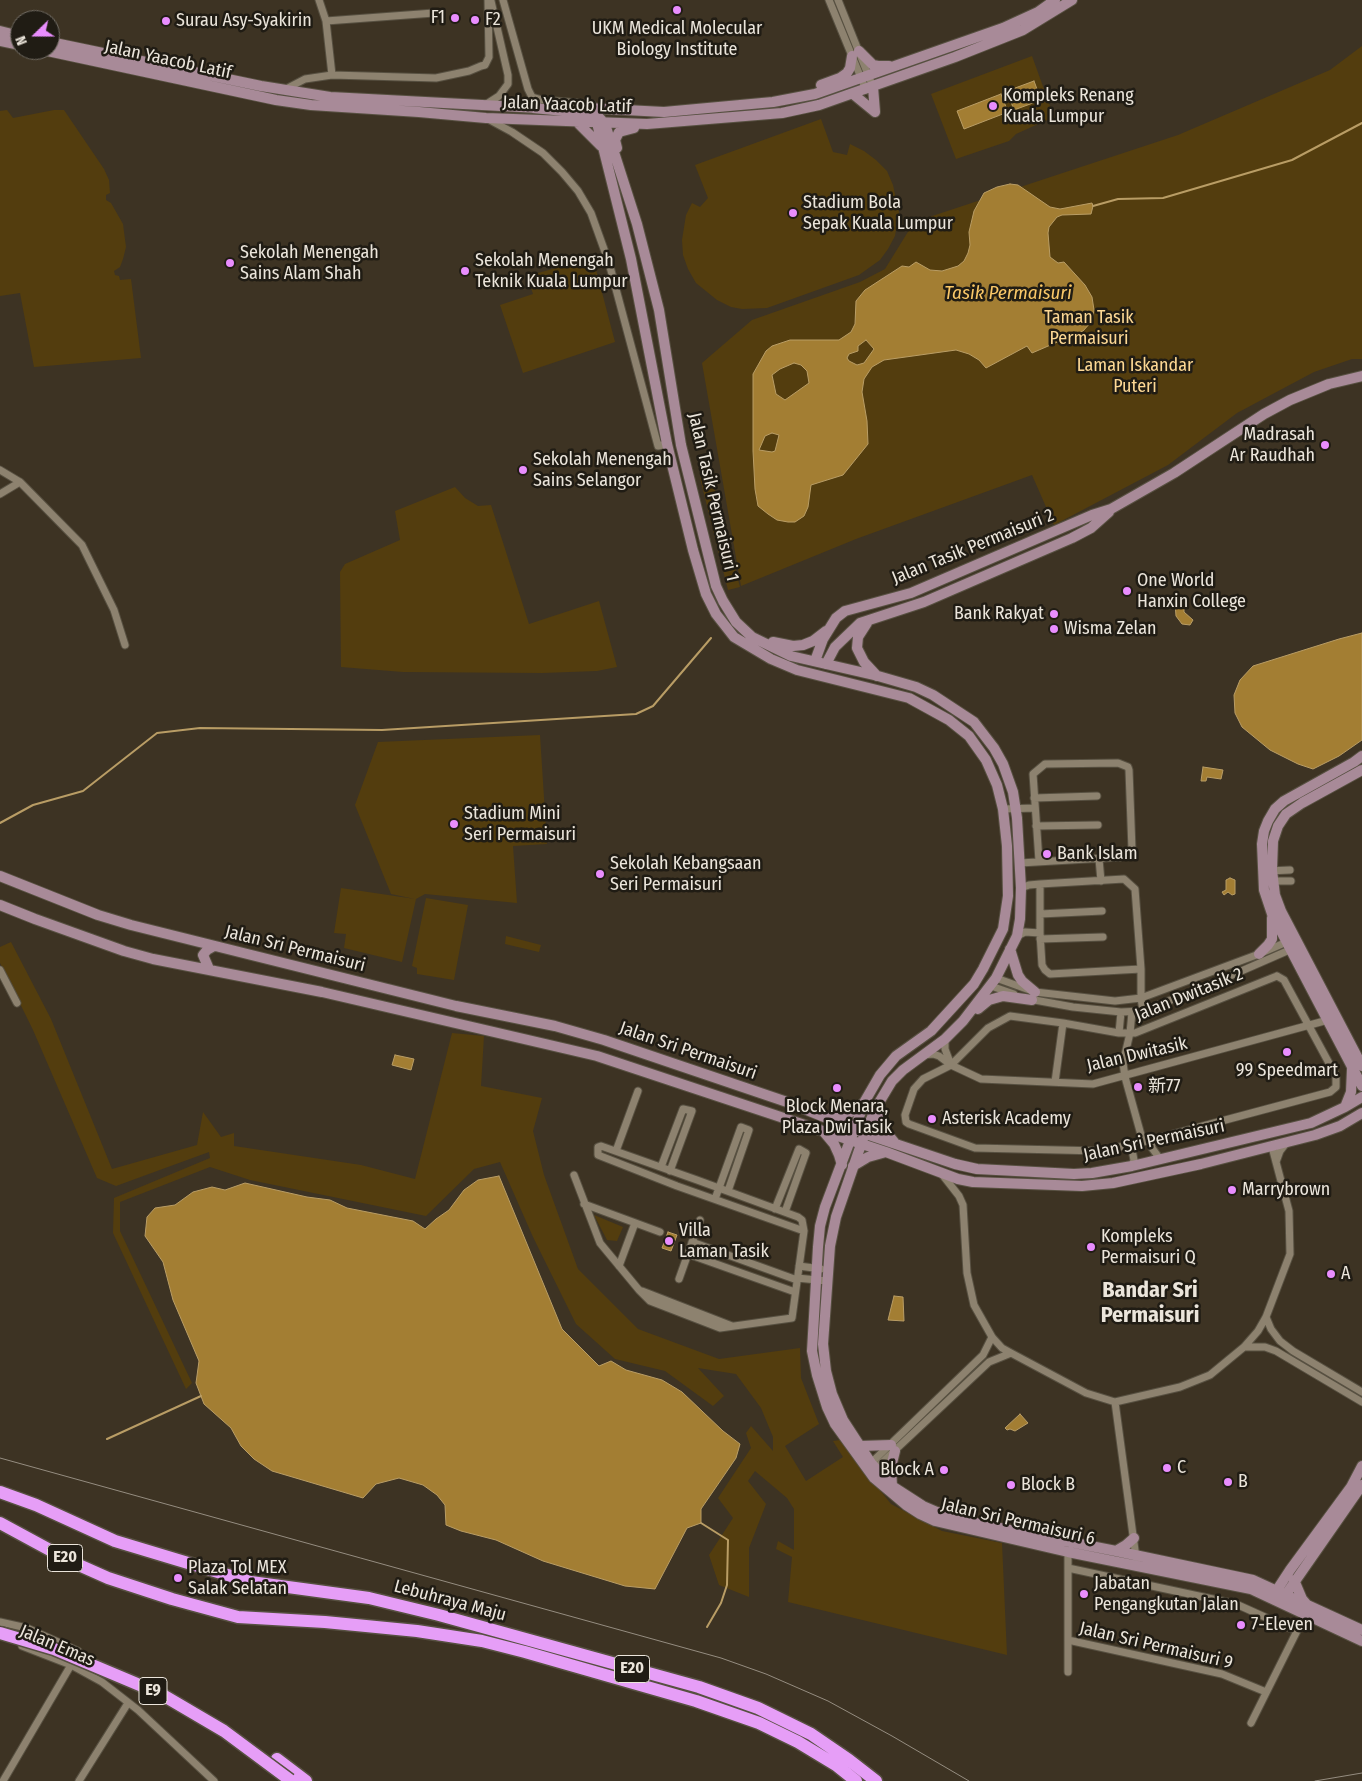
<!DOCTYPE html>
<meta charset="utf-8">
<style>
body{margin:0}
#map{position:relative;width:1362px;height:1781px;overflow:hidden;background:#3d3323;font-family:"Fira Sans Condensed",sans-serif}
canvas{display:block}
.north{position:absolute;left:10px;top:10px;width:50px;height:50px;box-sizing:border-box;background:#201c14;border:1px solid #716c64;border-radius:50%;rotate:248deg;font-size:14px;font-weight:700;line-height:20px;text-align:center;color:#ebe5db}
.north::after{content:'';display:block;margin:auto;width:18px;height:22px;background:#e98dfe;clip-path:polygon(50% 0,100% 100%,50% 72%,0 100%)}
</style>
<div id="map">
<canvas width="1362" height="1781"></canvas>
<div class="north">N</div>
</div>
<script>
const ctx = document.querySelector('canvas').getContext('2d');
ctx.lineJoin = 'round';
function paint(path, color) {
  ctx.fillStyle = color;
  ctx.fill(path, 'evenodd');
}
function toPath(rows) {
  const path = new Path2D();
  for (const r of rows) {
    path.moveTo(r[0], r[1]);
    for (let i = 2; i < r.length; i += 2) path.lineTo(r[i], r[i + 1]);
  }
  return path;
}
function trace(path, color, width, dash) {
  ctx.strokeStyle = color;
  ctx.lineWidth = width;
  ctx.lineCap = dash ? 'butt' : 'round';
  ctx.setLineDash(dash || []);
  ctx.stroke(path);
}
function write(font, color, halo, rows, align = 'center') {
  ctx.font = font + ' "Fira Sans Condensed","Noto Sans SC",sans-serif';
  ctx.lineWidth = 5;
  ctx.setLineDash([]);
  ctx.textBaseline = 'middle';
  ctx.strokeStyle = halo;
  ctx.fillStyle = color;
  for (const [text, x, y, turn = 0] of rows) {
    ctx.save();
    ctx.translate(x, y);
    ctx.rotate((+turn || 0) * Math.PI / 180);
    ctx.textAlign = isNaN(turn) ? turn : align;
    if (halo) ctx.strokeText(text, 0, 0);
    ctx.fillText(text, 0, 0);
    ctx.restore();
  }
}
const green = toPath([
 [1362,46,1362,359,1352,359,1314,372,1237,413,1168,465,1054,525,1032,475,856,539,741,586,702,363,752,320,860,282,885,269,914,222,1178,135,1330,70],
 [1032,56,1054,117,1016,134,1009,141,956,159,931,94],
 [7,110,13,118,54,110,64,110,104,169,109,180,110,193,106,195,106,200,111,203,123,224,126,247,123,259,120,267,114,271,115,275,119,276,120,280,131,279,141,358,34,367,20,293,0,296,0,111],
 [821,119,833,152,847,155,850,144,864,151,876,160,887,171,893,185,899,212,895,236,888,249,880,260,859,275,767,308,742,309,731,307,717,300,696,283,688,269,683,255,682,240,686,215,692,203,700,207,708,198,695,165],
 [593,258,615,342,523,373,500,305,533,294,527,276],
 [711,475,740,587,728,590,700,478],
 [455,487,465,498,478,506,491,505,529,624,599,601,617,667,597,671,542,673,403,672,341,667,340,572,345,564,400,540,395,511],
 [540,735,547,844,513,846,517,903,425,894,416,899,402,962,344,948,346,934,334,933,341,888,415,899,391,894,355,805,378,742],
 [426,898,468,905,454,980,417,974,417,968,412,966],
 [506,936,541,945,539,952,505,944],
 [11,942,51,1019,112,1169,197,1145,203,1112,221,1137,234,1133,234,1146,361,1165,415,1179,452,1033,484,1036,481,1086,542,1098,533,1131,544,1175,578,1269,638,1329,719,1359,800,1348,801,1378,819,1424,785,1446,806,1481,843,1457,833,1441,840,1440,891,1504,942,1531,1002,1543,1007,1655,788,1602,792,1557,776,1549,778,1541,794,1550,794,1509,787,1498,755,1471,748,1481,766,1504,749,1548,749,1597,719,1585,709,1555,733,1518,718,1498,751,1448,746,1433,751,1426,773,1451,773,1437,761,1408,736,1374,698,1368,724,1396,713,1406,665,1371,615,1359,576,1324,533,1237,500,1162,474,1169,426,1216,250,1180,210,1167,120,1202,120,1231,192,1383,186,1389,113,1233,114,1198,210,1158,209,1152,116,1186,97,1178,33,1030,0,963,0,947],
 [594,1215,623,1227,617,1241,607,1240]
]);
const water = toPath([
 [1034,81,1041,100,1014,110,1007,91,1034,81],
 [1001,94,1008,112,964,129,957,111,1001,94],
 [1010,184,1018,185,1050,207,1060,209,1092,203,1093,206,1091,214,1062,215,1057,217,1049,227,1048,233,1050,257,1058,263,1064,262,1085,285,1092,297,1094,310,1092,321,1083,331,1032,353,1027,346,986,368,979,360,969,354,956,350,884,360,872,367,864,379,862,392,867,421,868,444,843,475,811,485,808,507,804,516,795,522,788,522,777,520,768,514,758,506,755,489,753,451,753,374,766,351,772,346,790,340,839,340,851,332,855,324,856,301,865,290,902,266,909,267,916,262,930,270,942,271,958,266,964,261,968,253,970,245,969,232,974,211,984,193,997,187,1010,184],
 [866,340,874,349,864,363,857,365,849,361,847,358,849,354,858,351,858,346,866,340],
 [794,363,801,365,807,371,809,383,785,400,776,394,772,375,780,369,794,363],
 [772,433,779,435,775,451,772,452,759,450,765,436,772,433],
 [1180,600,1184,605,1184,612,1193,620,1190,625,1182,624,1176,616,1175,603,1180,600],
 [1362,633,1362,740,1339,756,1313,769,1298,764,1270,750,1242,727,1235,713,1234,695,1240,680,1253,666,1339,639,1362,633],
 [1203,767,1223,770,1221,779,1207,777,1206,781,1201,781,1203,767],
 [1230,878,1235,880,1235,894,1232,895,1228,892,1224,895,1222,892,1226,890,1226,880,1230,878],
 [395,1055,414,1059,411,1070,392,1065,395,1055],
 [499,1176,562,1329,599,1366,611,1361,626,1370,662,1380,682,1392,723,1431,740,1444,736,1458,701,1509,701,1523,687,1528,655,1589,625,1586,543,1561,496,1540,461,1531,446,1525,445,1505,437,1495,423,1485,399,1478,376,1484,363,1498,289,1476,272,1471,254,1459,241,1446,231,1428,204,1404,196,1383,199,1361,173,1300,163,1262,145,1236,147,1217,155,1208,175,1205,193,1192,212,1187,225,1190,245,1183,307,1197,330,1200,347,1208,413,1221,425,1229,436,1219,449,1210,464,1190,478,1180,499,1176],
 [668,1232,677,1235,671,1251,662,1248,668,1232],
 [894,1296,903,1297,904,1321,888,1320,894,1296],
 [1020,1414,1028,1423,1015,1431,1010,1429,1007,1430,1005,1428,1020,1414]
]);
const stream = toPath([
 [1093,206,1118,199,1163,198,1292,160,1362,123],
 [0,823,33,805,83,791,157,733,200,728,382,730,636,714,653,706,711,638],
 [107,1439,201,1396],
 [701,1523,728,1540,727,1585,721,1603,707,1627]
]);
const street = toPath([
 [319,0,326,21,332,75],
 [503,0,528,89,532,97,542,100,592,104],
 [829,0,866,90],
 [838,0,873,87],
 [326,21,434,13],
 [284,90,305,79,332,75,436,78,469,71,481,66,485,65,489,57,488,0],
 [485,105,499,96,508,84,508,75,491,1],
 [488,119,512,132,543,153,562,172,578,191,591,213,609,263,658,446,667,444],
 [0,470,20,482,82,545,114,610,125,645],
 [0,494,20,482],
 [1034,798,1097,796],
 [1003,809,1035,808],
 [1036,826,1098,825],
 [1099,859,1101,881],
 [1020,863,1121,857,1132,850,1129,770,1128,767,1118,763,1045,764,1033,774,1039,861],
 [1268,871,1290,870],
 [1271,881,1291,881],
 [1040,884,1040,933,1042,965,1045,970,1050,974,1141,969],
 [1021,888,1029,885,1040,884,1124,879,1135,889,1141,969,1141,998,1143,1011],
 [1040,914,1102,911],
 [1017,936,1025,932,1040,933],
 [1040,939,1103,937],
 [0,970,17,1003],
 [1277,976,1284,980,1336,1076,1336,1087,1330,1092,1143,1142,1101,1151,975,1148,909,1124,906,1122,905,1115,914,1089,923,1079,951,1065,988,1028,1010,1016,1063,1023,1119,1033,1135,1033,1277,976],
 [996,978,1035,992,1115,1001,1141,998,1259,954,1289,941],
 [991,986,1014,994],
 [1029,999,1073,1007,1121,1012,1143,1011,1207,986,1294,948],
 [1132,1012,1130,1033,1123,1063,1125,1077,1143,1142],
 [1119,1033,1121,1012],
 [945,1039,945,1049,951,1065],
 [923,1055,933,1054,939,1056,951,1065,981,1079,1093,1084,1328,1020],
 [1055,1082,1063,1023],
 [1151,1140,1152,1148,1160,1159],
 [1131,1145,1134,1160,1132,1166],
 [616,1151,638,1091],
 [1276,1162,1280,1151,1287,1142],
 [661,1167,683,1109,692,1111,670,1171],
 [941,1173,959,1196,963,1205,967,1273,974,1305,992,1337,1002,1348,1011,1353,1086,1393,1115,1402,1180,1387,1210,1375,1244,1347,1258,1331,1266,1317,1290,1254,1289,1211,1272,1147],
 [574,1175,600,1243,639,1290,650,1301,720,1328,792,1318,804,1231,802,1220,798,1217,697,1180,601,1146,598,1147,598,1155,677,1186,804,1231],
 [715,1199,741,1127,749,1130,728,1191],
 [584,1204,660,1232],
 [775,1209,799,1149,806,1153,785,1212],
 [692,1242,797,1280],
 [688,1254,795,1292],
 [619,1266,635,1223],
 [799,1266,821,1269],
 [797,1278,827,1281],
 [679,1279,700,1220],
 [642,1291,732,1326],
 [1266,1317,1271,1329,1280,1341,1293,1351,1362,1392],
 [1244,1347,1265,1347,1276,1351,1362,1402],
 [1115,1402,1137,1565],
 [871,1463,983,1355,992,1337],
 [876,1468,989,1362,1011,1353],
 [1068,1568,1236,1604,1296,1631],
 [0,1622,27,1628,78,1651,85,1660],
 [1068,1640,1222,1674,1266,1692],
 [22,1646,71,1665,102,1682,138,1710,214,1781],
 [1068,1672,1068,1550],
 [1251,1723,1305,1615],
 [3,1781,71,1665],
 [79,1781,128,1703]
]);
const secondary = toPath([
 [0,31,20,36],
 [0,41,20,45],
 [50,42,261,86,330,97,539,108],
 [43,50,276,100,311,105,419,112,486,118,647,124,782,113,819,105,955,57,1023,30,1072,0],
 [859,51,873,65,878,66,889,66],
 [821,85,840,78,847,73,850,68,852,56],
 [873,87,875,112],
 [853,94,875,112],
 [533,108,596,114,605,124,637,224,659,310,681,445,716,586,723,601,736,622,752,637,791,656,878,676,916,687,933,695,974,722,994,748,1003,764,1013,792,1017,818,1021,888,1020,919,1017,936,996,978,963,1021,945,1039,903,1070,892,1081,877,1106,865,1133,836,1217,830,1246,823,1344,826,1371,832,1394,843,1420,871,1463,892,1486,923,1506,937,1512,971,1522,1019,1532,1116,1551,1253,1580,1362,1630],
 [586,108,664,112,773,102,815,94,1003,28,1038,12,1055,0],
 [576,121,601,146],
 [597,123,631,259,667,444,693,550,706,594,716,614,734,637,771,659,797,670,909,698,949,720,969,736,986,760,997,785,1003,809,1007,846,1008,896,1003,929,983,969,974,984,931,1031,896,1056,880,1075,865,1101,825,1207,820,1226,818,1247,812,1351,817,1375,827,1407,835,1424,874,1478,906,1505,920,1514,935,1521,1068,1552,1251,1589,1362,1641],
 [617,148,615,140,619,132,634,128],
 [867,623,858,637,857,648,864,662,877,676],
 [773,642,793,646,803,645,813,641,826,631],
 [815,661,823,639,836,618,845,611,911,593,1092,515,1111,509,1174,473,1264,414,1290,400,1329,384,1362,376],
 [826,664,835,647,860,623,924,602,1072,538,1091,528,1109,512],
 [1362,756,1354,762,1284,801,1275,809,1268,821,1264,831,1262,844,1264,890,1272,914,1362,1086],
 [1362,770,1302,803,1286,814,1278,826,1273,841,1272,870,1275,895,1281,911,1362,1066],
 [0,876,98,915,131,925,456,1006,555,1026,604,1040,787,1102,869,1135,955,1164,977,1169,1074,1174,1092,1173,1132,1166,1311,1123,1345,1107,1362,1097],
 [0,905,35,919,124,951,153,959,322,992,597,1056,886,1152,958,1179,973,1182,1082,1186,1113,1183,1201,1164,1315,1135,1340,1126,1362,1113],
 [1010,949,1018,975,1022,981,1035,992],
 [1259,954,1268,945,1272,939,1272,918],
 [209,969,203,955,207,950,214,946],
 [978,1009,989,1000,1003,996,1032,1000],
 [877,1107,881,1126,894,1142],
 [1345,1107,1351,1092,1352,1069],
 [831,1118,840,1117,851,1112,865,1102],
 [824,1132,834,1144,839,1155,842,1165],
 [853,1166,868,1157,886,1152],
 [860,1446,891,1445],
 [892,1486,891,1467,895,1451],
 [1116,1551,1126,1545,1134,1538],
 [1294,1580,1302,1599,1308,1606],
 [1273,1596,1290,1570,1351,1487,1362,1466],
 [1282,1600,1362,1485]
]);
const highway = toPath([
 [0,1492,36,1505,115,1541,251,1582,369,1598,439,1615,699,1687,758,1708,811,1734,849,1760,876,1781],
 [0,1523,72,1562,108,1578,172,1599,238,1617,325,1622,417,1631,482,1641,525,1652,696,1701,759,1723,798,1742,836,1765,856,1781],
 [277,1759,306,1781]
]);
const tram = toPath([
 [0,1458,721,1658,766,1674,828,1701,892,1736,969,1781],
 [1315,1781,1362,1773]
]);
const highwayBridge = toPath([
 [0,1633,54,1649,161,1694,224,1731,290,1780]
]);
const markers = [
 [677,10,5,"#e98dfe"],
 [455,18,5,"#e98dfe"],
 [475,20,5,"#e98dfe"],
 [166,21,5,"#e98dfe"],
 [993,106,5,"#e98dfe"],
 [793,213,5,"#e98dfe"],
 [230,263,5,"#e98dfe"],
 [465,271,5,"#e98dfe"],
 [1325,445,5,"#e98dfe"],
 [523,470,5,"#e98dfe"],
 [1127,591,5,"#e98dfe"],
 [1054,614,5,"#e98dfe"],
 [1054,629,5,"#e98dfe"],
 [454,824,5,"#e98dfe"],
 [1047,854,5,"#e98dfe"],
 [600,874,5,"#e98dfe"],
 [1287,1052,5,"#e98dfe"],
 [1138,1087,5,"#e98dfe"],
 [837,1088,5,"#e98dfe"],
 [932,1119,5,"#e98dfe"],
 [1232,1190,5,"#e98dfe"],
 [669,1241,5,"#e98dfe"],
 [1091,1247,5,"#e98dfe"],
 [1331,1274,5,"#e98dfe"],
 [1167,1468,5,"#e98dfe"],
 [944,1470,5,"#e98dfe"],
 [1228,1482,5,"#e98dfe"],
 [1011,1485,5,"#e98dfe"],
 [178,1578,5,"#e98dfe"],
 [1084,1594,5,"#e98dfe"],
 [1241,1625,5,"#e98dfe"]
];
const shields = [
 [65,1558,35],
 [632,1669,35],
 [153,1691,28]
];
const shieldNames = [
 ["E20",65,1558],
 ["E20",632,1669],
 ["E9",153,1691]
];
const poiNames = [
 ["F1",445,18,"right"],
 ["F2",485,20],
 ["Surau Asy-Syakirin",176,21],
 ["UKM Medical Molecular",677,29,"center"],
 ["Biology Institute",677,50,"center"],
 ["Kompleks Renang",1003,96],
 ["Kuala Lumpur",1003,117],
 ["Stadium Bola",803,203],
 ["Sepak Kuala Lumpur",803,224],
 ["Sekolah Menengah",240,253],
 ["Sains Alam Shah",240,274],
 ["Sekolah Menengah",475,261],
 ["Teknik Kuala Lumpur",475,282],
 ["Madrasah",1315,435,"right"],
 ["Ar Raudhah",1315,456,"right"],
 ["Sekolah Menengah",533,460],
 ["Sains Selangor",533,481],
 ["One World",1137,581],
 ["Hanxin College",1137,602],
 ["Bank Rakyat",1044,614,"right"],
 ["Wisma Zelan",1064,629],
 ["Stadium Mini",464,814],
 ["Seri Permaisuri",464,835],
 ["Bank Islam",1057,854],
 ["Sekolah Kebangsaan",610,864],
 ["Seri Permaisuri",610,885],
 ["99 Speedmart",1287,1071,"center"],
 ["新77",1148,1087],
 ["Block Menara,",837,1107,"center"],
 ["Plaza Dwi Tasik",837,1128,"center"],
 ["Asterisk Academy",942,1119],
 ["Marrybrown",1242,1190],
 ["Villa",679,1231],
 ["Laman Tasik",679,1252],
 ["Kompleks",1101,1237],
 ["Permaisuri Q",1101,1258],
 ["A",1341,1274],
 ["C",1177,1468],
 ["Block A",934,1470,"right"],
 ["B",1238,1482],
 ["Block B",1021,1485],
 ["Plaza Tol MEX",188,1568],
 ["Salak Selatan",188,1589],
 ["Jabatan",1094,1584],
 ["Pengangkutan Jalan",1094,1605],
 ["7-Eleven",1251,1625]
];
const streetNames = [
 ["Jalan Yaacob Latif",168,60,12],
 ["Jalan Yaacob Latif",567,105,2],
 ["Jalan Tasik Permaisuri 1",713,497,77],
 ["Jalan Tasik Permaisuri 2",973,547,-22],
 ["Jalan Sri Permaisuri",295,949,14],
 ["Jalan Dwitasik 2",1189,995,-22],
 ["Jalan Sri Permaisuri",688,1051,19],
 ["Jalan Dwitasik",1137,1055,-13],
 ["Jalan Sri Permaisuri",1154,1141,-12],
 ["Jalan Sri Permaisuri 6",1018,1522,13],
 ["Lebuhraya Maju",450,1601,15],
 ["Jalan Emas",57,1646,23],
 ["Jalan Sri Permaisuri 9",1156,1646,13]
];
const parkNames = [
 ["Taman Tasik",1089,318],
 ["Permaisuri",1089,339],
 ["Laman Iskandar",1135,366],
 ["Puteri",1135,387]
];
const waterNames = [
 ["Tasik Permaisuri",1008,294]
];
const districtNames = [
 ["Bandar Sri",1150,1291],
 ["Permaisuri",1150,1316]
];
paint(green, '#533d0e');
paint(water, '#a37e33');
trace(water, '#b99d65', 1);
trace(stream, '#b99d65', 2);
trace(street, '#575041', 9);
trace(secondary, '#575041', 12);
trace(highway, '#575041', 15);
trace(street, '#8d826f', 7);
trace(secondary, '#a88a98', 10);
trace(highway, '#e69ef7', 12);
trace(tram, '#958d80', 1);
trace(highwayBridge, '#575041', 15, []);
trace(highwayBridge, '#e69ef7', 12);
for (const [x, y, r, color] of markers) {
  const dot = new Path2D();
  dot.arc(x, y, r, 0, 2 * Math.PI);
  ctx.fillStyle = color;
  ctx.fill(dot);
  trace(dot, '#201c14', 2);
}
for (const [x, y, w] of shields) {
  const box = new Path2D();
  box.roundRect(x - w / 2, y - 13.5, w, 27, 4);
  ctx.fillStyle = '#201c14';
  ctx.fill(box);
  trace(box, '#ebe5db', 1);
}
write('bold 16px', '#ebe5db', null, shieldNames);
write('18px', '#ebe5db', '#201c14', poiNames, 'left');
write('18px', '#ebe5db', '#201c14', streetNames);
write('18px', '#fdd894', '#201c14', parkNames);
write('italic 19px', '#fac868', '#201c14', waterNames);
write('bold 22px', '#ebe5db', '#201c14', districtNames);
</script>
